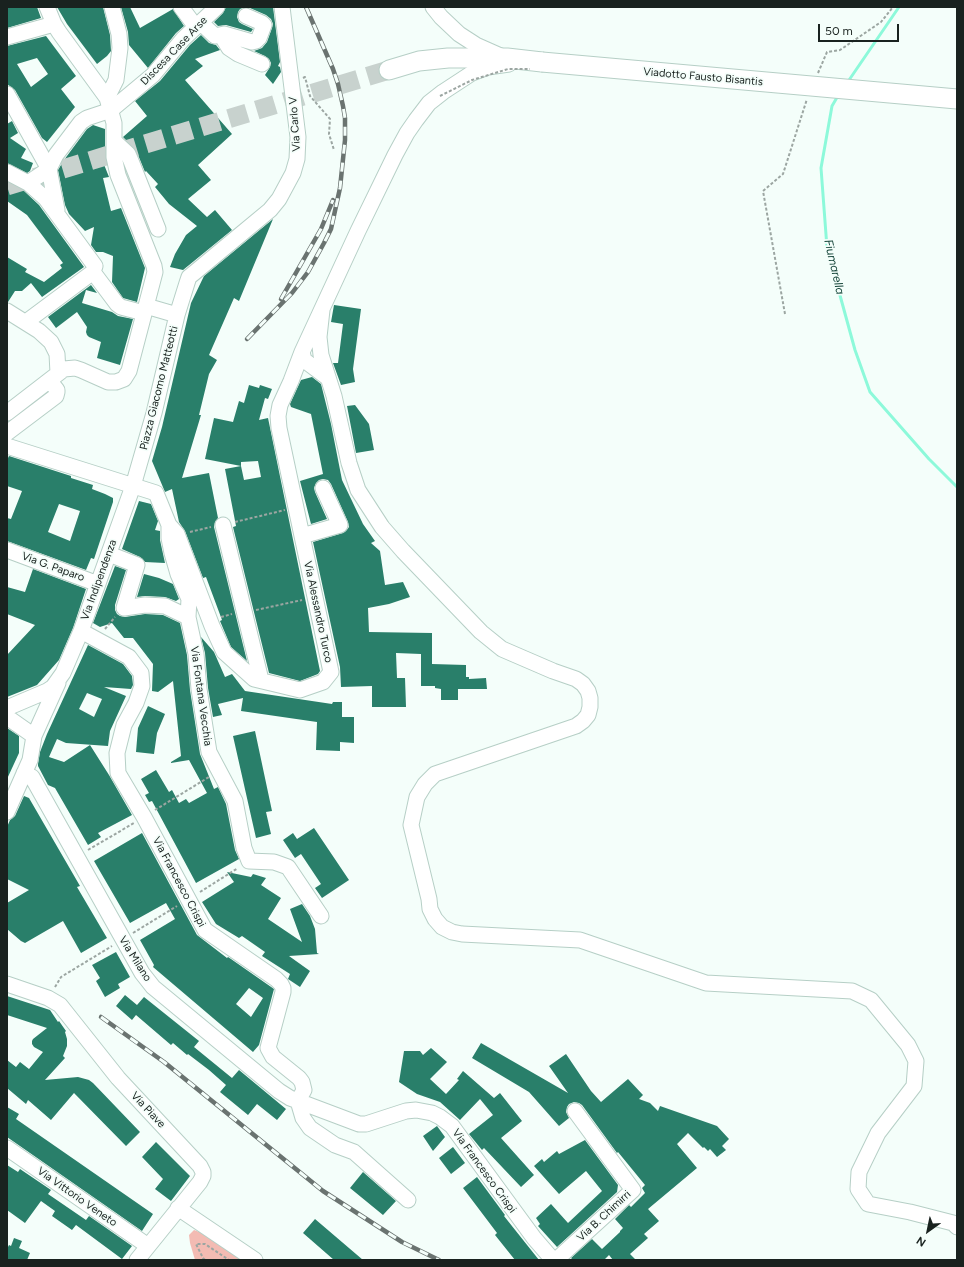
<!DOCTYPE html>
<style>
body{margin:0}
#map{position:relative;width:964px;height:1267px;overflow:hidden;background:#f4fefa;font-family:Figtree,sans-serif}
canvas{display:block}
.frame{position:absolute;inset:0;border:8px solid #19221f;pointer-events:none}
.north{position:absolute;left:908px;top:1211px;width:40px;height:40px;-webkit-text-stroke:3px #f4fefa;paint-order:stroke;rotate:213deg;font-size:11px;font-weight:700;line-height:16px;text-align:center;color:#19221f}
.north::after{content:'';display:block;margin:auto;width:14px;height:18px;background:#19221f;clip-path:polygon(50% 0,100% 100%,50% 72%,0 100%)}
.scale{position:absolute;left:818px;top:24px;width:81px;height:18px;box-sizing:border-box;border:2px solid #19221f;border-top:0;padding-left:5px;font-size:12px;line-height:14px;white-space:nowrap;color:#19221f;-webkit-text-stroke:3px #f4fefa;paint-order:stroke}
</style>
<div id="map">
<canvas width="964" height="1267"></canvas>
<div class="frame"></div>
<div class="north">N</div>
<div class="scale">50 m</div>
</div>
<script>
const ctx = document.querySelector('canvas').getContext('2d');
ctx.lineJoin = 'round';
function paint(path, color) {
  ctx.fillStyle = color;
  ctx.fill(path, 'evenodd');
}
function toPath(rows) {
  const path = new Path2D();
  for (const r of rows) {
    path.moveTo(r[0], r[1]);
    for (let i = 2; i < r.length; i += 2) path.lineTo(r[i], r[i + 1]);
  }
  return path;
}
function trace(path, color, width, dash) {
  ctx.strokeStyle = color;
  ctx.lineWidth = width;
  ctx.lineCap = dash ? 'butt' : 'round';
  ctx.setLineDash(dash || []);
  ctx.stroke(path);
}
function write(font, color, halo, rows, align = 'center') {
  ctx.font = font + ' Figtree,sans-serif';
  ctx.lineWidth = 3.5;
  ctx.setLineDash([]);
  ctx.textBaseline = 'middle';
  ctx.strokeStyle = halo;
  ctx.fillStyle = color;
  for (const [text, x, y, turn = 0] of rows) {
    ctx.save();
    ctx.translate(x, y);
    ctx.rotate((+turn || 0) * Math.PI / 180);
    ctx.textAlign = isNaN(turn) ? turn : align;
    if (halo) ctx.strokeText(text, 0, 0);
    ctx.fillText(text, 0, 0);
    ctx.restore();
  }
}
const forest = toPath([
 [194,1230,210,1236,244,1260,195,1260,190,1243,189,1235]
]);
const stream = toPath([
 [847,83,899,7],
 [839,94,832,106,821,168,827,248,855,350,870,392,929,459,957,487]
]);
const building = toPath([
 [7,7,37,7,41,18,7,28],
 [57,7,103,7,110,35,111,51,107,56,97,64,67,24],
 [121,7,130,7,140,28,173,9,184,26,176,33,148,68,129,45,128,32],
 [226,7,273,7,280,62,278,66,280,67,281,72,273,84,265,75,270,67,271,63,269,59,265,56,254,51,262,48,267,42,272,28,273,24,271,19,266,15,250,8,245,7,240,9,238,12,237,17,239,22,242,24,253,29,251,32,226,25,218,26,214,22,223,13],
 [201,35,209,43,216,45,220,50,195,59,203,66,185,80,232,134,198,165,211,180,188,199,207,217,215,210,232,230,183,270,170,267,175,254,186,235,197,226,169,204,155,187,158,184,146,171,145,172,136,150,123,137,147,116,135,101,160,81,190,45],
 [46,36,76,76,61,89,75,107,47,142,42,138,15,90,7,84,7,46],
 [37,58,48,74,31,87,17,64],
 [12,121,18,133,10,138,26,149,21,158,33,163,30,171,27,173,7,163,7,124],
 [93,125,105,129,105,152,99,152,109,177,103,178,111,211,121,208,145,268,137,302,123,298,112,282,113,256,103,252,96,252,91,245,94,227,85,231,69,214,65,205,58,170,64,160,87,129],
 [7,182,23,190,39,205,84,267,42,297,31,283,22,291,15,291,8,302,7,302,7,257,27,269,25,272,44,282,62,268,60,265,63,263,27,215,7,201],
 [273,219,239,301,234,298,209,355,217,360,209,374,199,415,201,415,182,478,209,473,218,518,215,522,214,527,247,661,231,647,220,621,222,620,206,577,203,578,185,531,179,522,172,489,165,492,152,461,162,427,191,303,204,276],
 [91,285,97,293,86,290,82,303,112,312,118,316,133,319,120,365,97,358,101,342,89,337,87,335,86,332,87,327,77,312,56,328,48,317],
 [334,305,361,309,353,369,355,382,341,385,333,363,338,363,343,324,331,322],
 [312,377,321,384,331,424,342,480,363,524,375,541,371,543,380,551,385,585,403,582,410,597,389,604,368,608,369,632,432,633,432,664,466,665,466,677,469,677,469,679,486,678,487,689,458,689,458,700,441,700,441,689,435,688,435,686,421,686,421,654,396,653,397,678,405,678,406,707,372,707,372,686,341,687,340,667,313,542,343,533,346,531,349,527,348,522,331,484,328,480,323,479,319,480,316,483,314,488,315,492,327,519,311,524,300,481,323,474,311,414,291,407,290,404,301,380],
 [249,385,259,388,260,385,272,389,268,399,265,398,259,420,268,418,320,671,318,674,300,681,269,673,233,527,236,526,225,469,241,466,244,480,261,477,258,461,241,462,241,466,205,459,214,418,233,422,239,401,244,403],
 [355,405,369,424,374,450,356,453,347,406],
 [9,456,71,476,71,478,93,485,92,489,105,494,113,498,113,502,94,559,91,558,86,570,7,541,7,518,11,519,22,491,7,486,7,460],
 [59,504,80,511,70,541,48,532],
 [139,501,151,504,158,521,155,530,160,531,160,540,165,563,145,562,140,557,122,549],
 [115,566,126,570,115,605,115,610,117,614,120,616,125,617,145,614,163,615,180,623,187,655,190,690,200,754,214,789,218,787,226,804,235,850,239,859,196,883,152,801,149,802,145,795,149,793,141,779,156,770,169,792,172,790,179,803,186,799,189,803,207,793,189,760,171,763,171,762,181,756,173,681,158,692,152,691,153,664,133,638,124,638,112,623,100,627,93,623],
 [33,569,86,589,73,628,59,660,37,685,7,697,7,655,35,625,7,614,7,587,25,592],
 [144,574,159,578,173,584,179,599,176,601,165,597,145,596,137,597],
 [201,637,214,652,225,677,232,674,245,691,332,704,333,702,342,702,342,717,354,717,354,743,340,742,340,751,316,750,317,722,241,711,243,698,218,704,222,715,213,717,208,688,205,653],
 [88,645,123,664,132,676,133,685,131,689,104,687,126,696,110,731,108,746,66,743,57,739,49,757,64,762,90,745,109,775,132,815,98,833,101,837,88,845,55,788,48,785,38,766,38,764,40,752,47,734],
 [87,693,102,699,94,717,79,709],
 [148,706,165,714,157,733,154,754,136,752,138,728],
 [7,728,19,736,19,753,7,779],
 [255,731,272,811,266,812,271,834,256,838,233,736],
 [24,796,29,798,80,886,77,887,107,938,81,953,63,921,25,943,21,941,7,929,7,903,29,890,7,879,7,827,10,820,15,816],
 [314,828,349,880,322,898,315,888,321,884,301,854,295,858,283,840,293,833,297,839],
 [142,833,197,935,227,958,228,957,231,959,274,989,259,1045,253,1052,153,967,154,965,140,940,175,919,166,903,130,923,94,861],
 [249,988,263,998,251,1017,236,1004],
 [227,872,251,877,253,874,266,878,261,885,281,898,268,919,302,942,290,909,302,904,310,916,315,929,317,953,319,954,289,956,310,971,300,987,288,979,290,974,262,956,265,952,242,936,239,938,216,924,202,902,234,882],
 [116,952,130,977,118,984,120,988,105,997,96,981,100,978,92,965],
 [125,995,137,1005,144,997,199,1041,194,1047,232,1078,239,1070,286,1109,277,1120,257,1104,248,1115,220,1092,226,1085,209,1070,188,1054,187,1055,173,1043,171,1045,136,1015,132,1020,116,1006],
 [7,996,50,1010,58,1022,59,1021,66,1031,65,1032,67,1039,67,1046,63,1056,65,1058,45,1080,78,1077,89,1080,93,1083,140,1132,126,1146,74,1093,51,1120,28,1100,26,1104,7,1088,7,1060,16,1067,20,1062,29,1069,43,1052,34,1047,32,1044,32,1041,33,1039,47,1028,7,1015],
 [481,1043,568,1093,549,1066,566,1054,591,1091,601,1102,628,1079,643,1095,639,1099,650,1103,658,1111,660,1106,717,1126,729,1139,722,1146,726,1150,717,1157,710,1149,708,1151,704,1147,703,1148,688,1133,677,1144,697,1168,648,1209,659,1221,644,1234,648,1238,630,1254,636,1260,613,1260,609,1255,604,1260,573,1260,571,1258,592,1239,602,1249,620,1232,620,1231,623,1228,615,1219,629,1205,631,1207,645,1193,642,1188,645,1185,618,1152,617,1153,582,1105,579,1103,574,1102,569,1104,567,1107,566,1112,569,1118,559,1126,529,1092,472,1058],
 [431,1048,447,1062,430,1079,446,1094,459,1080,457,1079,463,1071,494,1098,500,1093,522,1121,501,1138,534,1175,521,1187,484,1148,482,1150,469,1134,493,1115,480,1099,460,1120,440,1102,417,1094,399,1082,404,1051,420,1051,423,1055],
 [7,1107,19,1114,16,1119,153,1214,142,1231,7,1137],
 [437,1126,445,1137,433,1151,423,1136],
 [585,1140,618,1185,617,1192,557,1247,538,1226,540,1224,536,1218,551,1204,568,1223,602,1191,586,1171,559,1194,534,1166,542,1159,544,1162,557,1151,559,1154],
 [156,1142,190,1176,171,1201,155,1189,163,1179,142,1157],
 [453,1147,465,1163,451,1174,439,1158],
 [7,1165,18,1172,20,1169,51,1190,48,1194,86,1220,89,1216,132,1246,122,1259,76,1225,72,1230,52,1216,55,1211,41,1201,25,1223,7,1210],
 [363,1172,396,1201,383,1215,350,1188],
 [477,1177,505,1215,504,1216,539,1260,515,1260,495,1235,497,1233,463,1188],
 [315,1219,363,1260,334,1260,303,1233],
 [14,1238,22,1241,19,1248,30,1253,27,1260,7,1260,7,1249,9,1245,11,1246]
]);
const majorTunnel = toPath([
 [7,186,389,70]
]);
const path = toPath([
 [818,73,827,52,840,50,881,22,893,7],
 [303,78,305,77,310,96,330,119,329,134,334,150],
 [785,314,763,191,783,174,807,99],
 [235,522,285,510],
 [190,532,211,527],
 [256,610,302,600],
 [221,617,232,614],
 [105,629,115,617],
 [155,810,209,777],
 [88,850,134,823],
 [200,892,238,868],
 [133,933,177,906],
 [55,987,61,977,112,946],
 [205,1260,203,1258,196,1244,205,1244,229,1260]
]);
const minor = toPath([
 [181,7,196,27],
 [433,7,441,17,459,34,476,45,503,57],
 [201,23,215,36,224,34,252,42,256,41,259,38,264,25,262,23,246,16],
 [221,35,229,48,238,54,262,64],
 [7,37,54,24],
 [7,94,49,169,57,210],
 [107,98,116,80,120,48,119,34,112,7],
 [114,141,128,154,131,161,158,229],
 [7,172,28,183,46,199,95,266,93,272],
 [28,183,49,169,56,155,81,122,87,118,111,110,153,75,183,39,217,7],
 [93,272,117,304,121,307,144,313],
 [146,306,177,315],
 [322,310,319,337,321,355,334,396,349,463,358,490,382,527,403,551,481,632,502,649,553,671,576,679,583,684,588,691,590,698,590,707,588,715,583,721,576,726,435,774,425,784,417,797,411,825,429,899,430,909,435,919,442,927,452,932,462,934,580,940,706,983,852,991,871,1000,908,1045,916,1061,914,1086,878,1133,859,1172,858,1189,868,1204,910,1212,953,1223,957,1227],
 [7,311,39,331,51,342,57,354,58,373],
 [26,322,93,272],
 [302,352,304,360,328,378],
 [7,413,64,369,75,368,81,370,108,382,116,382,124,379,129,371,155,272,154,266,118,175,114,157,114,123,107,98,59,32,54,24,47,7],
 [7,433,56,396,57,392,57,390,50,381],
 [7,446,156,493,169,525,177,534,212,626,224,652,254,679,300,690,323,682,331,672,279,428,278,416,280,405,291,381,302,352,358,231,395,155,407,133,416,120,429,103,443,92,472,73,488,67,509,64],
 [223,525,261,680],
 [169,526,169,538,172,553,178,574,189,599,188,617,196,654,199,689,209,752,235,801,244,848,249,861,274,862,288,867,321,916],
 [302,536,340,525,323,488],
 [7,550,98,584],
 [109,554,137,565,124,608,145,605,165,606,188,617],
 [81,631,129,657,141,673,142,686,136,703,124,725,117,753,118,773,144,817,205,930,276,979,281,984,283,988,283,992,268,1048,273,1057,299,1078,302,1082,304,1090,298,1101],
 [7,708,47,691,53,687,63,673,81,631,133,486,154,413,177,315,187,283,189,277,194,273,270,210,279,199,293,173,297,159,298,137,282,7],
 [7,717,34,736],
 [24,773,32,777,142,973,153,987,279,1091,290,1098,359,1124,366,1124,406,1111,416,1110,432,1113,440,1117,452,1126,534,1238,553,1260],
 [7,812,30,760,34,736,58,683],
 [7,984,48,998,60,1005,118,1078,200,1166,203,1172,203,1176,200,1182,137,1260],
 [298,1101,303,1118,310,1128,335,1145,354,1152,408,1200],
 [7,1148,148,1246],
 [178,1208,255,1260],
 [556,1260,633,1190,575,1111]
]);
const major = toPath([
 [389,70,419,61,448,58,507,58,542,62]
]);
const rail = toPath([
 [281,299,321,229,333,200],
 [247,339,292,293,308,272,324,243,331,229,340,188,345,140,345,118,343,106,338,84,333,69,306,7],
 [101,1017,164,1062,323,1191,402,1242,439,1260]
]);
const pathBridge = toPath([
 [440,96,472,80,508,69,530,69]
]);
const majorBridge = toPath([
 [542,62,957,99]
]);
const streetNames = [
 ["Discesa Case Arse",174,51,-46],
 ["Viadotto Fausto Bisantis",703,77,5],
 ["Via Carlo V",295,124,-94],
 ["Piazza Giacomo Matteotti",159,388,-76],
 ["Via G. Paparo",53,567,20],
 ["Via Indipendenza",99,580,-70],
 ["Via Alessandro Turco",318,612,78],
 ["Via Fontana Vecchia",201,696,82],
 ["Via Francesco Crispi",179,882,62],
 ["Via Milano",135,959,58],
 ["Via Piave",148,1110,47],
 ["Via Francesco Crispi",484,1171,54],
 ["Via Vittorio Veneto",77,1197,35],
 ["Via B. Chimirri",604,1216,-43]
];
const waterNames = [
 ["Fiumarella",834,267,77]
];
paint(forest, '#f3bbb3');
trace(stream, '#8df9da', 3);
paint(building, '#297f6a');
trace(majorTunnel, '#c8d2ce', 19, [19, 10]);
trace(minor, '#b6cfc6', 17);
trace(major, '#b6cfc6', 21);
trace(path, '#9ca6a2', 2, [3, 2]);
trace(minor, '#fff', 15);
trace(major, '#fff', 19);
trace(rail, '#6a7370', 4.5);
trace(rail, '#f4fefa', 3, [9]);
trace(majorBridge, '#b6cfc6', 21, []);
trace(pathBridge, '#9ca6a2', 2, [3, 2]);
trace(majorBridge, '#fff', 19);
write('11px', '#19221f', '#f4fefa', streetNames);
write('italic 12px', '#17473b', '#f4fefa', waterNames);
</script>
